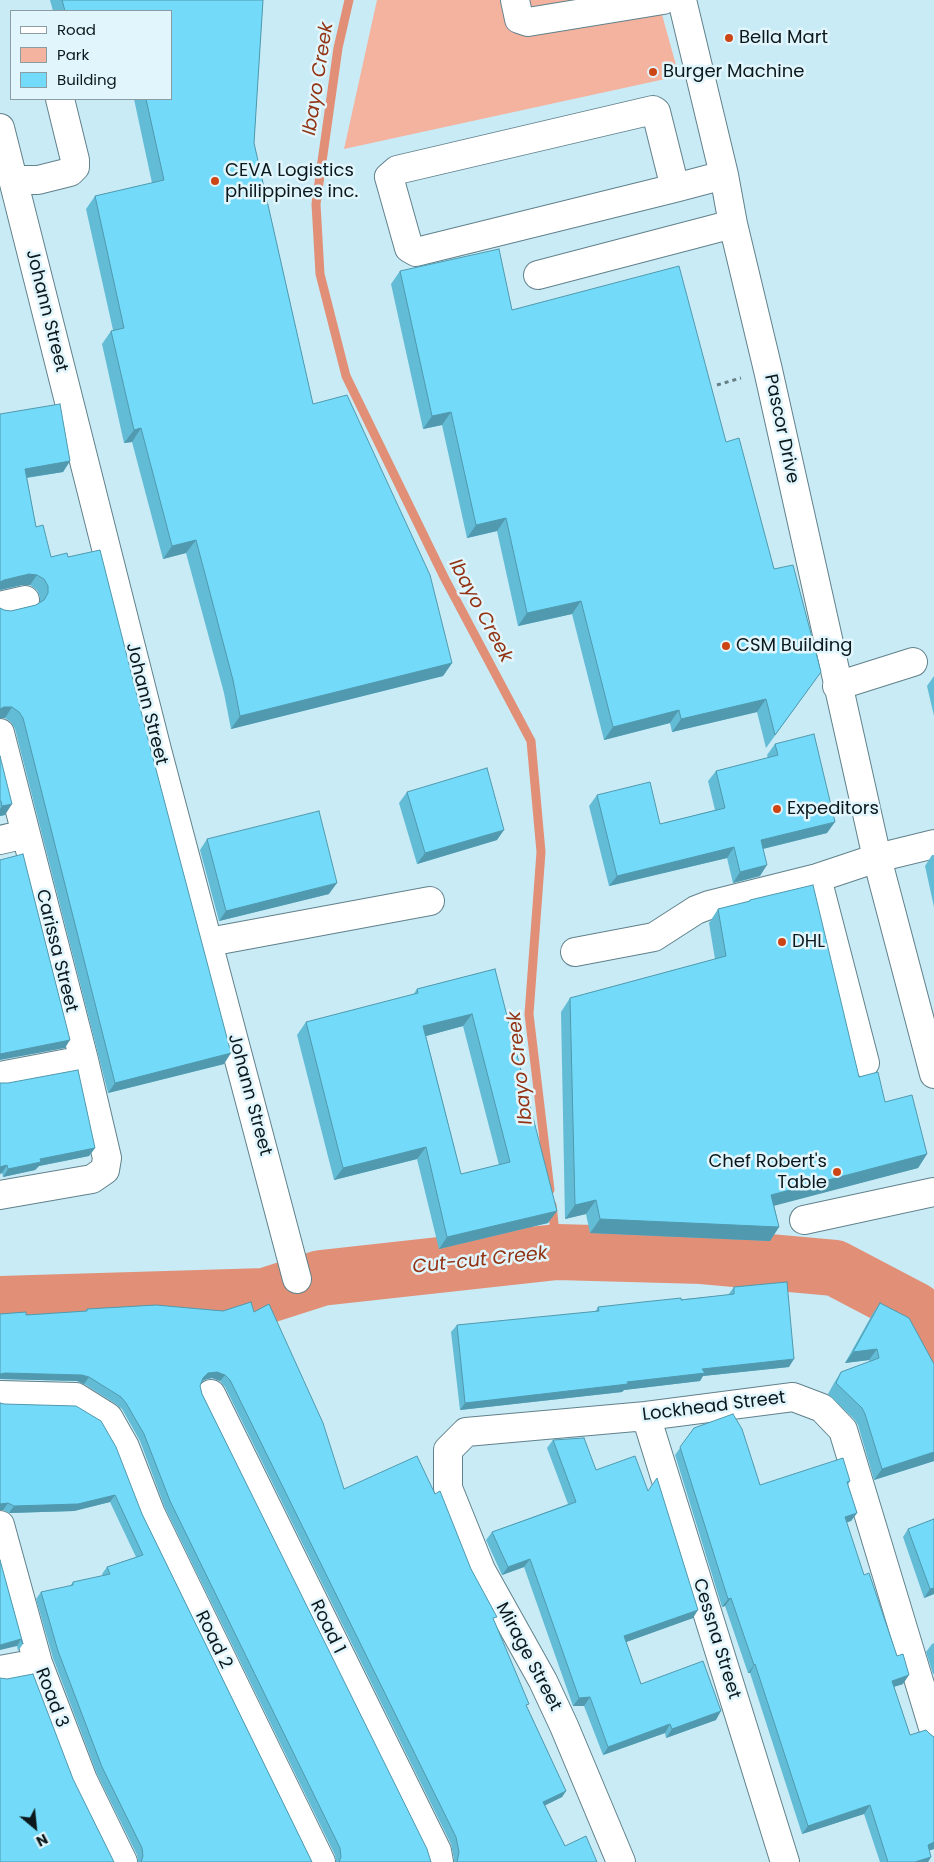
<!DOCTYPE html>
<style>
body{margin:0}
#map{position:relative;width:934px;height:1862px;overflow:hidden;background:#c9ebf6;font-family:Poppins,sans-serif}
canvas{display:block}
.legend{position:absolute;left:10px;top:10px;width:162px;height:90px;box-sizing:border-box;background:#e1f5fc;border:1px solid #8b9da2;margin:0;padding:6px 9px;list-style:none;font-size:15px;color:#0b181c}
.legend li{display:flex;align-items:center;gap:10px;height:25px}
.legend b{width:25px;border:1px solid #8b9da2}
.north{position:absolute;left:10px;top:1802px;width:50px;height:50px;-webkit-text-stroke:4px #e1f5fc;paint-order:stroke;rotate:152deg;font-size:14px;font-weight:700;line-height:20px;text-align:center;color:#0b181c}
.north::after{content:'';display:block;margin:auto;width:18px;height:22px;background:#0b181c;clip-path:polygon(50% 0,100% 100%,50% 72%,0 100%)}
</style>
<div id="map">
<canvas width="934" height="1862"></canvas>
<ul class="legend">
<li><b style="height:6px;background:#fff"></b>Road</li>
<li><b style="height:14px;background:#f4b39f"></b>Park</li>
<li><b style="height:14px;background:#73dbf9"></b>Building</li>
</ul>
<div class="north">N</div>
</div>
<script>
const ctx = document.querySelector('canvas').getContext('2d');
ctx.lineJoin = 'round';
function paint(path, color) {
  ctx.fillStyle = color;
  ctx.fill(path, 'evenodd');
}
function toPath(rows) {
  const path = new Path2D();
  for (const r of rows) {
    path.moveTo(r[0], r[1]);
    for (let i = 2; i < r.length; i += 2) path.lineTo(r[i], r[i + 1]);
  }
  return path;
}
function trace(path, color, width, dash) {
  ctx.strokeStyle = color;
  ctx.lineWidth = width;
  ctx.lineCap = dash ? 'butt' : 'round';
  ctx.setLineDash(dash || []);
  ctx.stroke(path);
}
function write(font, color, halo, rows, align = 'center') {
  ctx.font = font + ' Poppins,sans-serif';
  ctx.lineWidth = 5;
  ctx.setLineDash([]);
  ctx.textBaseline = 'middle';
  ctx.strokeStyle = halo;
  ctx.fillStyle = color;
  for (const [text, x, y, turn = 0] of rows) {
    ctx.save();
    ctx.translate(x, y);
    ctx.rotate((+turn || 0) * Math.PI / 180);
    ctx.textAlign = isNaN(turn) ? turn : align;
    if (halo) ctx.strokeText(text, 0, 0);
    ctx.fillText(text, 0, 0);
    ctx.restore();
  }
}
const green = toPath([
 [377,0,658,0,679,76,344,149]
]);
const stream = toPath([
 [349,0,338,48,316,204,320,274,346,376,444,577,531,741,541,852,529,1014,550,1190],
 [552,1205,557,1252]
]);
const river = toPath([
 [0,1304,265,1296,321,1278,557,1252,702,1256,835,1268,915,1310,934,1342]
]);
const path = toPath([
 [717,385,741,378]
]);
const minor = toPath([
 [515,0,519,19,528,22,663,0],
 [682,0,724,175,733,224,768,370,877,858,934,1074],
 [0,128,157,750,297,1279],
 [13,180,38,180,70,172,75,167,75,160,60,99],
 [675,188,656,112,653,110,397,170,389,177,409,248,416,252,675,188,724,175],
 [538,275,733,224],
 [0,606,25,600],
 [837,686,913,662],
 [0,733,84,1060,107,1158,105,1170,92,1179,0,1195],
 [0,840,26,834],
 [817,878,865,1063],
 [209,942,430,901],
 [575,952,654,937,696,910,709,905,817,878,877,858,934,844],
 [0,1076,84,1060],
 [804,1220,934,1192],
 [211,1394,437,1851,439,1862],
 [0,1395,76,1397,108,1417,125,1447,151,1514,321,1862],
 [646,1416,785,1862],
 [0,1525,38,1663,83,1780,123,1862],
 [0,1670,38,1663],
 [621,1862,564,1726,543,1681,481,1570,448,1488,448,1450,466,1432,646,1416,793,1397,822,1408,843,1430,934,1731]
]);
const wall = toPath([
 [50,0,263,0,254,143,313,404,452,663,443,676,231,729,224,693,186,553,163,559,132,442,124,443,102,344,111,331,113,330,86,209,95,196,152,183,134,99,171,99,171,11,53,11],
 [400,271,512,310,726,442,774,569,821,672,766,748,757,712,672,732,670,723,604,740,572,614,518,626,497,531,467,538,442,425,423,429,391,284],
 [0,414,70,461,63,472,27,478,36,527,51,557,68,557,224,1064,108,1093,15,729,11,722,5,718,0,718,0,608,4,610,11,611,36,605,40,602,40,597,37,590,30,585,22,585,0,590],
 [934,676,934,716,927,686],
 [775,744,827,833,763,849,760,876,733,883,727,858,609,886,589,806,597,795,660,824,715,810,708,781,716,771,768,758,767,755],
 [0,756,5,815,0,816],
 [407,792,497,840,417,864,399,803],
 [207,839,329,894,219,921,200,850],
 [932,855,934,855,934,907,925,866],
 [750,900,859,1077,885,1102,927,1154,918,1168,774,1205,779,1227,770,1241,590,1233,586,1214,565,1219,561,1012,570,998,715,959,709,923,718,909,748,902],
 [495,969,548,1223,439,1249,417,1159,334,1180,297,1035,306,1022,413,995,417,989],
 [463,1026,499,1165,461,1174,426,1036],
 [0,1083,95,1148,89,1156,39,1166,35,1170,3,1177,2,1173,0,1174],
 [734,1287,789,1367,703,1376,700,1381,624,1390,622,1392,460,1410,451,1332,457,1325,595,1312,598,1307,728,1295],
 [880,1303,934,1364,934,1461,874,1480,858,1425,854,1419,828,1394,834,1383,841,1372,870,1362,869,1360,845,1363,873,1313],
 [87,1309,254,1312,344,1489,435,1494,471,1569,494,1621,527,1707,566,1791,562,1797,545,1805,565,1846,597,1862,454,1862,454,1859,451,1844,225,1387,220,1381,212,1378,204,1380,202,1382,200,1386,202,1394,431,1862,336,1862,335,1855,165,1508,140,1441,122,1409,116,1404,84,1384,77,1381,0,1379,0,1314,26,1315,85,1311],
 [0,1403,142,1514,312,1862,138,1862,137,1855,97,1774,53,1658,36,1599,41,1592,70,1586,73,1582,103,1576,102,1574,107,1567,136,1557,110,1502,74,1511,9,1513,3,1510],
 [694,1428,760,1485,850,1481,848,1485,857,1513,851,1521,846,1522,864,1575,903,1684,894,1687,910,1735,930,1734,934,1737,934,1849,929,1850,931,1857,928,1862,880,1862,864,1814,802,1834,750,1673,748,1673,725,1606,722,1607,675,1455],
 [553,1440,596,1470,693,1618,626,1642,641,1684,716,1720,666,1738,665,1733,603,1755,584,1706,573,1706,524,1567,502,1575,486,1540,492,1532,568,1504,547,1448],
 [934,1519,934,1594,924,1598,903,1537,908,1529],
 [0,1560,23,1644,18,1651,17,1646],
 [934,1643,934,1674,933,1674,926,1652,932,1644]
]);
const shadedWall = toPath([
 [451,412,442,425,423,429,432,416],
 [141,428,132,442,124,443,134,430],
 [70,461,63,472,17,479,25,469],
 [506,518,497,531,467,538,476,525],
 [196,540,186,553,163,559,172,546],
 [29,574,37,575,30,585,22,585,0,590,0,582,4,580],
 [581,601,572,614,518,626,527,613],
 [452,663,443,676,231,729,240,716],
 [766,699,757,712,672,732,681,719],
 [4,707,12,707,5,718,0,718,0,709],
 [679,710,670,723,604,740,613,727],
 [12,804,5,815,0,816,0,809,2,806],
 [835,822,827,833,754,851,761,840],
 [504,830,497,840,417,864,425,853],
 [734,847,727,858,609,886,617,876],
 [767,865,760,876,733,883,740,872],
 [337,883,329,894,219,921,226,911],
 [472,1014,463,1026,415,1039,423,1026],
 [70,1040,65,1048,0,1060,0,1054,2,1053],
 [231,1053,224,1064,108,1093,115,1083],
 [426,1147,417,1159,334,1180,343,1168],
 [95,1148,89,1156,39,1166,35,1170,3,1177,8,1169,40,1159],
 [927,1154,918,1168,762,1209,771,1195],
 [7,1165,2,1173,0,1174,0,1167],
 [596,1200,586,1214,565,1219,575,1205],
 [557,1211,548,1223,439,1249,447,1237],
 [600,1219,779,1227,770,1241,590,1233],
 [877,1349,869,1360,845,1363,853,1352],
 [794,1359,789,1367,703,1376,700,1381,624,1390,622,1392,460,1410,465,1403,702,1369],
 [217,1372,225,1375,220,1381,212,1378,204,1380,198,1385,203,1378,208,1373],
 [5,1373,82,1375,89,1377,84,1384,77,1381,0,1379,0,1374],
 [934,1452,934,1461,874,1480,882,1469],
 [115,1495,110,1502,74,1511,9,1513,14,1506],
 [1,1503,8,1503,3,1510,0,1510,0,1504],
 [857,1513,851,1521,839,1525,845,1517],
 [530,1559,524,1567,502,1575,508,1567],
 [934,1588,934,1594,924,1598,930,1589],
 [731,1598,725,1606,722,1607,728,1599],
 [698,1610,693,1618,618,1645,624,1636],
 [21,1639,17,1646,0,1650,0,1645],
 [755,1664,750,1673,748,1673,754,1665],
 [909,1675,903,1684,886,1689,892,1681],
 [590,1697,584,1706,573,1706,579,1698],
 [721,1711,716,1720,666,1738,672,1729],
 [670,1724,665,1733,603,1755,608,1747],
 [566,1791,562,1797,538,1809,543,1802],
 [870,1805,864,1814,802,1834,808,1826],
 [934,1842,934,1849,922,1853,928,1845],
 [931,1857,928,1862,915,1862]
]);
const building = toPath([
 [62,0,263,0,254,143,313,404,347,395,430,575,452,663,240,716,233,680,196,540,172,546,141,428,134,430,111,331,124,328,95,196,164,180,146,99,171,99,171,11,65,11,62,0],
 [499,249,512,310,679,266,726,442,739,438,774,569,793,565,821,672,775,735,766,699,681,719,679,710,613,727,581,601,527,613,506,518,476,525,451,412,432,416,400,271,499,249],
 [60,404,70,461,25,469,36,527,43,525,51,557,67,553,68,557,100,550,149,743,231,1053,115,1083,23,718,19,712,12,707,4,707,0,709,0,608,4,610,11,611,36,605,44,600,48,593,48,586,44,579,37,575,29,574,4,580,0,582,0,414,60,404],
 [814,734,835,822,761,840,767,865,740,872,734,847,617,876,597,795,650,782,660,824,725,808,716,771,778,755,775,744,814,734],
 [0,756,12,804,2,806,1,801,0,801,0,756],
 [487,768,504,830,425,853,407,792,487,768],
 [319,811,337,883,226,911,207,839,319,811],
 [23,854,70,1040,0,1054,0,860,23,854],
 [813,885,859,1077,878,1072,885,1102,912,1095,927,1154,771,1195,779,1227,600,1219,596,1200,575,1205,570,998,726,956,718,909,750,901,750,900,813,885],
 [495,969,557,1211,447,1237,426,1147,343,1168,306,1022,418,993,417,989,495,969],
 [472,1014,510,1162,461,1174,423,1026,472,1014],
 [78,1070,95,1148,40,1159,41,1162,8,1169,7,1165,0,1167,0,1083,8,1083,78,1070],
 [787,1282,794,1359,702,1369,705,1373,627,1382,628,1384,465,1403,457,1325,599,1311,598,1307,643,1302,681,1298,681,1300,734,1294,734,1287,787,1282],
 [251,1302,254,1312,269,1304,323,1423,344,1489,417,1456,435,1494,440,1491,471,1569,497,1617,493,1618,529,1704,526,1705,566,1791,543,1802,565,1846,586,1836,597,1862,457,1862,459,1852,456,1837,230,1380,225,1375,217,1372,208,1373,203,1378,200,1386,202,1394,427,1849,431,1862,339,1862,341,1857,340,1848,170,1501,144,1434,126,1403,121,1397,89,1377,82,1375,5,1373,0,1374,0,1314,26,1312,26,1315,87,1311,87,1309,156,1305,223,1311,251,1302],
 [880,1303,909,1318,934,1364,934,1452,882,1469,865,1414,862,1408,836,1383,841,1372,879,1358,877,1349,853,1352,880,1303],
 [0,1403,4,1404,76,1406,101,1421,116,1447,142,1514,312,1862,141,1862,143,1856,142,1848,102,1767,58,1651,41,1592,73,1585,73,1582,110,1574,107,1567,143,1555,115,1495,78,1504,14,1506,8,1503,0,1504,0,1403],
 [733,1414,742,1429,760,1485,843,1458,850,1481,847,1482,857,1513,845,1517,864,1575,869,1573,897,1656,903,1654,909,1675,892,1681,910,1735,926,1730,930,1734,934,1737,934,1842,928,1845,931,1857,915,1862,888,1862,870,1805,808,1826,755,1664,754,1665,731,1598,728,1599,680,1447,694,1428,733,1414],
 [584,1438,596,1470,635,1456,648,1491,657,1478,698,1610,624,1636,641,1684,703,1661,721,1711,672,1729,670,1724,608,1747,590,1697,579,1698,530,1559,508,1567,492,1532,576,1502,553,1440,584,1438],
 [934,1519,934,1588,930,1589,908,1529,934,1519],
 [0,1560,23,1644,21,1639,0,1645,0,1560],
 [33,1674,73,1779,114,1862,0,1862,0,1678,7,1679,33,1674]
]);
const markers = [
 [729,38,5,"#cd4515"],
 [653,72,5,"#cd4515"],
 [215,181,5,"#cd4515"],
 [726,646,5,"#cd4515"],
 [777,809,5,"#cd4515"],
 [782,942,5,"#cd4515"],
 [837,1172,5,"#cd4515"]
];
const poiNames = [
 ["Bella Mart",739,38],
 ["Burger Machine",663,72],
 ["CEVA Logistics",225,171],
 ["philippines inc.",225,192],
 ["CSM Building",736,646],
 ["Expeditors",787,809],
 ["DHL",792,942],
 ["Chef Robert's",827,1162,"right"],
 ["Table",827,1183,"right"]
];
const streetNames = [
 ["Johann Street",46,311,76],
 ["Pascor Drive",781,429,78],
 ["Johann Street",146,704,76],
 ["Carissa Street",56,951,76],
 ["Johann Street",249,1095,75],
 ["Lockhead Street",714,1407,-7],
 ["Road 1",327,1627,64],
 ["Cessna Street",716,1639,73],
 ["Road 2",213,1640,64],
 ["Mirage Street",528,1657,62],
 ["Road 3",51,1698,69]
];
const waterNames = [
 ["Ibayo Creek",319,79,-81],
 ["Ibayo Creek",480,611,62],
 ["Ibayo Creek",521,1068,-96],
 ["Cut-cut Creek",480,1261,-6]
];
paint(green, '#f4b39f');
trace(stream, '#e19077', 9);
trace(river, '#e19077', 56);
trace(minor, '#61818b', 30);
trace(path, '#677e85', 3, [4, 4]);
trace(minor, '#fff', 28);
paint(wall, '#63bcd6');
paint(shadedWall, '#5099ae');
paint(building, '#73dbf9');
trace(building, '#5099ae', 1);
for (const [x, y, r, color] of markers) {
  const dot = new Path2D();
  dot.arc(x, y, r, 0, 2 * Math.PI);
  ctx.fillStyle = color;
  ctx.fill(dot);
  trace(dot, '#e1f5fc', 2);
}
write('18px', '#0b181c', '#e1f5fc', poiNames, 'left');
write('18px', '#0b181c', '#e1f5fc', streetNames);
write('italic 19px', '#923313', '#e1f5fc', waterNames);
</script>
